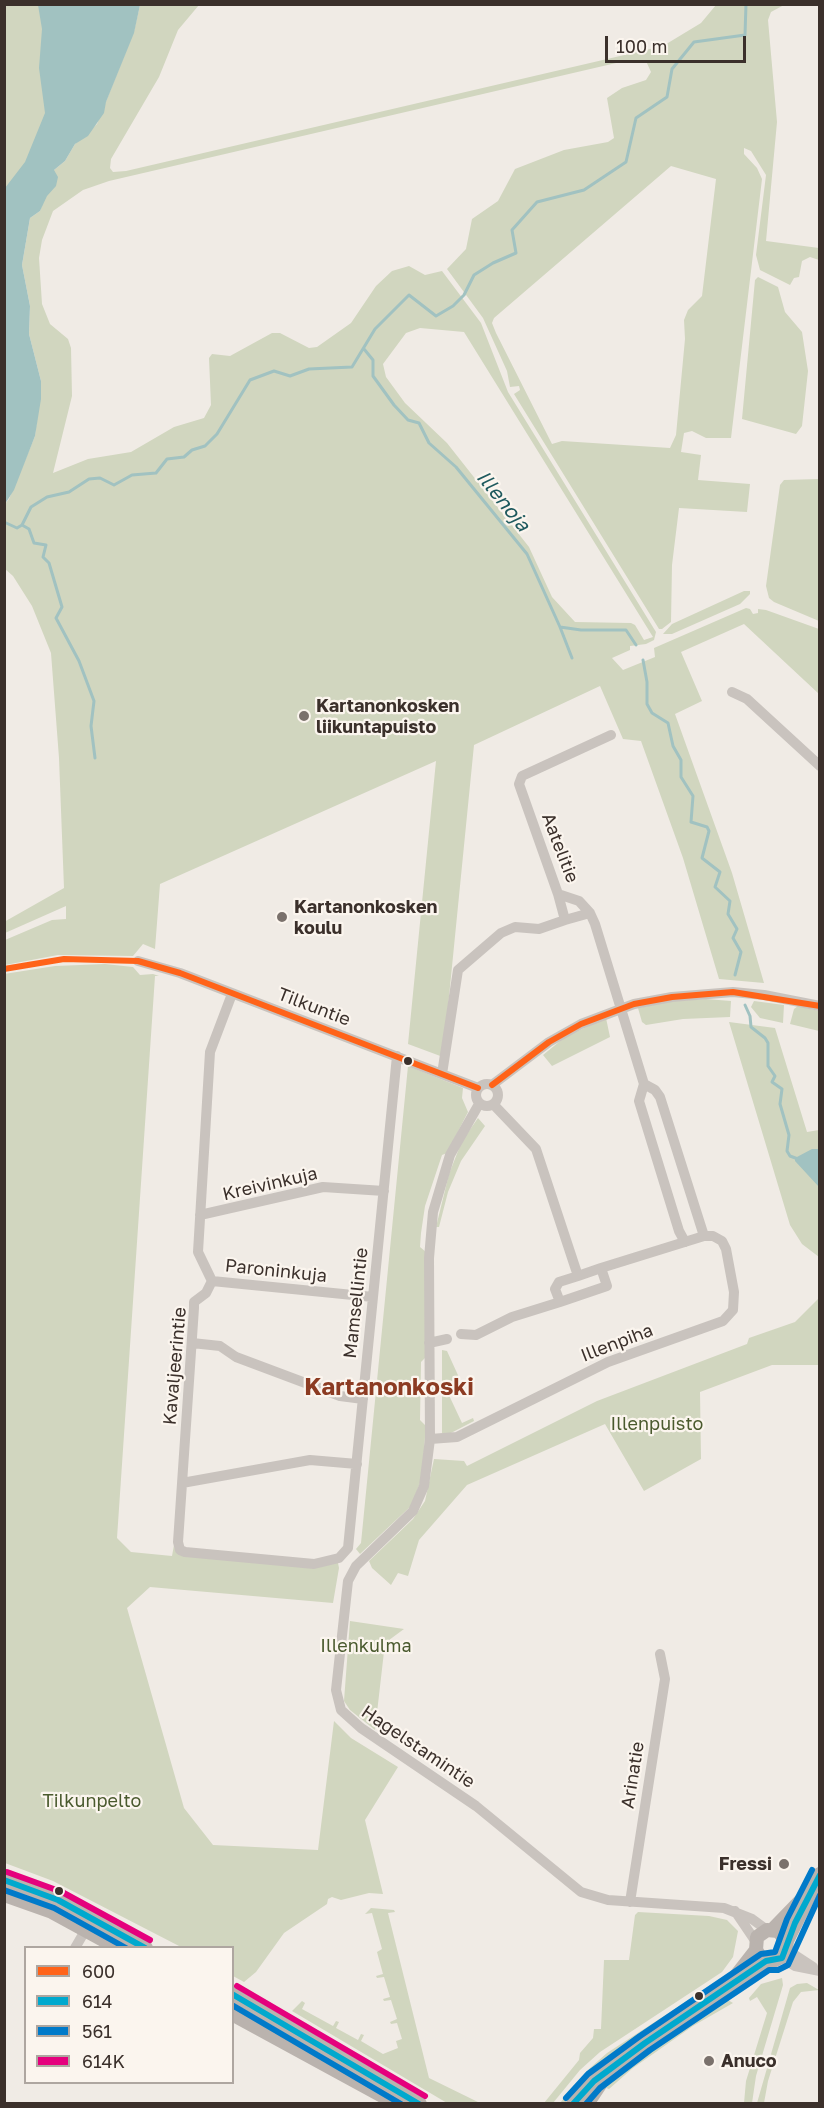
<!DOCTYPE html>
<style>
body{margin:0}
#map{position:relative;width:824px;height:2108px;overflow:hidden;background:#f0ebe5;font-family:"Golos Text",sans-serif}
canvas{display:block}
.frame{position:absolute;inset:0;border:6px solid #3b302b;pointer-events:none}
.legend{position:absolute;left:24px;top:1946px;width:210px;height:138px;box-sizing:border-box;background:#fbf5ee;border:2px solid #aea6a0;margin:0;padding:8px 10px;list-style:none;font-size:18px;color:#3b302b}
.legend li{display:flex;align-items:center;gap:12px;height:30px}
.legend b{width:30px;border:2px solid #aea6a0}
.scale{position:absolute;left:605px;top:36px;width:141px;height:27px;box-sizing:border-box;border:3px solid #3b302b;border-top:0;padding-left:8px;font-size:18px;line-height:21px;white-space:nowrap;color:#3b302b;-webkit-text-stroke:4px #fbf5ee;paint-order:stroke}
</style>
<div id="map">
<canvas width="824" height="2108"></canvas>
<div class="frame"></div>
<ul class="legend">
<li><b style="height:8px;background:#ff6319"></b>600</li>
<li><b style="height:8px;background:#00a9ce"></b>614</li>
<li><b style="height:8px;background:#007ac9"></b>561</li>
<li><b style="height:8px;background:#e5007d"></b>614K</li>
</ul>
<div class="scale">100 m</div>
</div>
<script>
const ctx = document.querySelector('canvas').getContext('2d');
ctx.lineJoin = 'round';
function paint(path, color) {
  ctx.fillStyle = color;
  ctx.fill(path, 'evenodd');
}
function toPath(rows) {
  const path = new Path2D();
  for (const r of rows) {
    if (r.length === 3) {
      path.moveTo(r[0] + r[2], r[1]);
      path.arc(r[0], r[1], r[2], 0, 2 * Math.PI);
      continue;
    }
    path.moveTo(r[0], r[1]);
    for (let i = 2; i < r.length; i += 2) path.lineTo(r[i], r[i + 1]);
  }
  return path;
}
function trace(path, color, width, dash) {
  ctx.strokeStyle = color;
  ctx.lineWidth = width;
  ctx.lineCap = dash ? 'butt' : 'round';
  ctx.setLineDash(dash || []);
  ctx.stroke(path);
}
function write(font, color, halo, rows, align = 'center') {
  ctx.font = font + ' "Golos Text",sans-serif';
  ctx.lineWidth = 4.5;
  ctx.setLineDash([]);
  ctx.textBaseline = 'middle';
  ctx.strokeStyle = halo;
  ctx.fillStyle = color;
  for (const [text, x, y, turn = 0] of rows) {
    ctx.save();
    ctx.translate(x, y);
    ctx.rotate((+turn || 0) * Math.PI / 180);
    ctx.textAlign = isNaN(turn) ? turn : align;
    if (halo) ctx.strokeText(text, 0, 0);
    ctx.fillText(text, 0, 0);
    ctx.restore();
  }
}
const green = toPath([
 [5,5,65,5,74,62,5,238],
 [140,5,199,5,178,30,159,77,111,159,110,168,113,172,126,171,663,46,701,23,716,5,784,5,771,12,768,20,777,122,766,241,819,248,819,260,810,257,802,261,799,277,794,278,790,285,760,270,756,255,766,175,751,151,744,148,744,154,757,168,762,179,731,438,706,438,692,431,684,433,681,452,701,455,698,480,750,484,747,512,679,508,672,565,671,622,662,629,659,629,514,394,520,390,519,386,510,387,507,371,483,318,447,269,466,249,472,219,498,201,515,169,564,150,608,142,614,138,607,98,622,88,646,80,651,72,646,61,629,60,109,181,83,190,53,211,42,240,39,258,42,304,50,324,68,339,71,348,72,396,53,473,88,459,131,452,174,427,204,418,211,405,209,358,212,354,230,356,272,333,280,333,309,348,317,347,351,323,376,286,392,271,409,266,425,275,442,271,481,323,508,392,656,632,654,640,646,644,630,646,630,650,612,658,623,670,655,657,654,648,746,608,750,609,753,614,758,613,758,609,766,610,819,629,819,694,744,624,681,652,702,701,675,714,732,873,764,983,719,979,683,858,641,741,623,739,600,686,474,745,443,1057,408,1044,436,761,160,884,155,949,143,944,133,956,58,955,5,965,5,940,52,920,66,919,66,906,5,933,4,922,64,888,59,758,51,653,32,606,13,576,5,569,5,504,9,499,35,436,41,381,29,334,30,306,22,265,30,218,40,211,54,170,65,161,75,144,97,124,134,31],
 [671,166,716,179,702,296,688,310,684,320,685,339,676,435,670,448,562,441,552,444,496,333,492,323,494,318],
 [420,328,464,332,653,637,644,640,635,625,631,623,575,622,552,597,529,547,447,443,405,403,386,377,383,364,406,333],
 [758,277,778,287,785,312,802,332,808,371,802,426,796,434,742,419,755,280],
 [819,479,820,479,819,621,774,602,769,598,766,586,780,485,784,480],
 [744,591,750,591,750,594,740,604,672,634,663,634,672,624],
 [105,964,133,967,140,975,153,974,159,976,155,976,117,1538,131,1552,172,1556,174,1545,175,1549,338,1563,339,1568,333,1603,150,1587,127,1608,184,1808,213,1845,318,1850,334,1721,351,1738,398,1767,365,1820,383,1894,369,1893,341,1900,332,1897,328,1899,327,1904,284,1933,256,1972,244,1982,233,1976,232,1948,181,1947,53,1881,5,1863,4,974,55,966],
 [706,999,731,1001,730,1017,683,1019,646,1025,642,1022,638,1008,674,1001],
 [754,1001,784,1005,783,1023,760,1018,751,1007],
 [798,1006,819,1011,819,1031,790,1024,794,1009],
 [606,1018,610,1037,552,1066,543,1055,565,1037],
 [729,1022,775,1028,807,1132,819,1130,819,1257,802,1244,790,1225],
 [408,1066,463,1088,462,1098,468,1112,447,1153,442,1155,425,1206,421,1233,420,1247,426,1252,425,1358,421,1362,420,1420,425,1425,425,1438,422,1478,411,1506,360,1554,356,1549,361,1543],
 [478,1118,485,1126,461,1161,448,1192,439,1227,436,1227,449,1174,462,1141],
 [819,1298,819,1365,772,1365,700,1392,701,1459,644,1491,605,1424,467,1485,419,1540,408,1576,398,1573,391,1585,372,1568,369,1561,413,1519,425,1501,434,1459,464,1461,467,1466,597,1401,747,1344,749,1338,795,1322],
 [442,1350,447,1351,462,1384,447,1391,462,1423,473,1418,474,1421,449,1434,442,1433],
 [350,1621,404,1629,385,1643,375,1730,350,1710,344,1701],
 [371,1908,394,1910,395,1912,388,1913,429,2078,480,2103,447,2103,292,2011,302,2001,305,2003,302,2009,333,2026,336,2021,339,2022,336,2028,358,2040,361,2034,364,2035,361,2041,383,2054,398,2048,396,2041,402,2039,397,2023,391,2024,390,2022,397,2019,391,2000,384,2001,383,1999,390,1997,384,1977,377,1978,376,1976,383,1974,377,1952,382,1949,372,1913,365,1914],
 [638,1912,709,1916,727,1920,738,1931,733,1957,722,1972,600,2052,580,2070,553,2103,544,2103,579,2060,580,2053,593,2038,594,2029,601,2029,604,1960,629,1960,635,1915],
 [782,1978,783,1985,756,2076,752,2103,744,2103,746,2081,767,2013,757,1997,750,2001,749,1998,761,1984],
 [807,1983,819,1990,801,1992,793,2002,768,2081,764,2103,757,2103,790,1988,797,1984],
 [728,2000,733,2003,693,2026,633,2068,609,2089,606,2088,613,2078,643,2052,719,2002],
 [687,2001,689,2003,605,2059,565,2103,560,2103,590,2068,607,2053]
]);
const water = toPath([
 [38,5,140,5,134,33,106,102,104,113,88,136,75,144,65,161,54,170,58,177,56,186,47,196,40,211,30,218,22,265,30,306,29,334,41,381,41,399,35,436,14,490,5,504,5,188,25,162,45,113,39,68,42,29],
 [812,1149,819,1149,819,1187,795,1161,795,1158]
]);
const stream = toPath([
 [364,349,373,360,373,376,394,405,408,420,419,423,429,443,456,467,527,554,560,627,581,630,626,630,636,645],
 [4,522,17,528,22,525,31,507,47,497,69,492,89,479,100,478,114,485,132,475,156,473,167,459,184,457,192,450,205,446,217,434,250,380,274,371,290,376,309,369,352,367,375,329,409,295,436,316,453,306,464,295,474,275,493,263,516,253,512,230,537,202,584,190,626,162,636,118,667,97,672,69,694,42,745,35,746,4],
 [22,525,29,529,34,543,46,545,43,557,49,563,62,607,56,618,79,661,94,701,91,726,95,758],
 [560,627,572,658],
 [643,660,647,682,647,704,652,713,668,723,673,746,681,760,681,777,693,796,691,822,707,827,709,831,702,858,720,872,715,887,730,901,728,914,737,929,733,938,741,952,735,975],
 [745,1005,750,1016,751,1027,765,1038,768,1043,768,1066,775,1076,772,1082,782,1089,780,1104,789,1135,787,1151,790,1156,798,1159]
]);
const street = toPath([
 [732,692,747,699,820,766],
 [611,735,522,776,519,784,558,894,579,901,590,913,595,924,644,1084],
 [565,920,590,913],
 [138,961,180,973,478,1088],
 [232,994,210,1052,198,1252,212,1281,206,1293,194,1302,194,1308,178,1542,180,1550,185,1552,314,1564,339,1558,348,1548,397,1056],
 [442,1074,458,970,501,933,515,927,539,929,565,920,558,894],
 [487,1095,11],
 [492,1085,549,1042,581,1024,634,1004,672,997,733,992,764,995,820,1006],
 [479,1104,450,1155,433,1212,429,1258,430,1439,424,1486,413,1511,356,1566,348,1581,336,1690,341,1710,361,1728,476,1806,581,1892,608,1900,724,1908,752,1919,767,1930],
 [493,1104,536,1149,578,1276],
 [200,1215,323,1187,384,1191],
 [685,1242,679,1231,639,1101,644,1084,655,1090,660,1097,704,1236],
 [212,1281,373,1297],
 [461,1334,476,1335,512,1317,560,1302],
 [192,1343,220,1346,236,1357,340,1396,363,1399],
 [429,1343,447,1339],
 [430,1439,457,1437,608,1362,723,1321,733,1310,734,1292,726,1249,722,1241,713,1236,704,1236,601,1268,578,1276,559,1282,555,1289,560,1302,607,1286,601,1268],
 [182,1483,310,1460,357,1464],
 [630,1902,665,1679,660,1654],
 [735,1911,756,1942],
 [75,1948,89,1924],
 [787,1950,813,1967],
 [782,1958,795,1966,820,1971]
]);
const secondary = toPath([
 [4,1880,58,1900,146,1948],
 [4,1895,52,1912,118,1948],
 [773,1929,803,1898],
 [787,1941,778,1931,767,1930,757,1937,756,1950,761,1958,771,1962,785,1955,787,1941,820,1874],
 [731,1982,756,1950],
 [232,1994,420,2104],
 [232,2014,397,2104],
 [573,2104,594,2081,645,2043,766,1961],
 [587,2104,601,2083]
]);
const bus1 = toPath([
 [4,969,64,959,138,961,180,973,478,1088],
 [492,1085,549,1042,581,1024,634,1004,672,997,733,992,820,1006]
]);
const bus2 = toPath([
 [4,1880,58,1900,145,1948],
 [232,1994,419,2104],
 [573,2104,594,2081,645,2043,766,1961,782,1958,795,1923,820,1875]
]);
const bus3 = toPath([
 [4,1890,54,1908,126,1948],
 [232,2005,401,2104],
 [586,2104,600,2088,650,2050,769,1970,778,1970,788,1965,820,1895]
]);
const bus4 = toPath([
 [7,1872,62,1892,150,1940],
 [237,1986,425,2096]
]);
const bus5 = toPath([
 [566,2098,588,2074,640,2036,761,1954,775,1952,787,1919,812,1870]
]);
const markers = [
 [304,716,6,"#7a716c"],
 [282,917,6,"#7a716c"],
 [408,1061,5,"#3b302b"],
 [784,1864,6,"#7a716c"],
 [59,1891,5,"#3b302b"],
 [699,1996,5,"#3b302b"],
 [709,2061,6,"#7a716c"]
];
const poiNames = [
 ["Kartanonkosken",316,706],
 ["liikuntapuisto",316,727],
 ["Kartanonkosken",294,907],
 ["koulu",294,928],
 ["Fressi",772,1864,"right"],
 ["Anuco",721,2061]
];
const streetNames = [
 ["Aatelitie",560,848,69],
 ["Tilkuntie",314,1007,21],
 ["Kreivinkuja",270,1184,-13],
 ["Paroninkuja",276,1271,6],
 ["Mamsellintie",356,1303,-84],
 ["Illenpiha",617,1343,-21],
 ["Kavaljeerintie",175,1366,-85],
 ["Hagelstamintie",418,1747,34],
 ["Arinatie",633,1775,-81]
];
const parkNames = [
 ["Illenpuisto",657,1424],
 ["Illenkulma",366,1646],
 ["Tilkunpelto",92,1801]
];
const waterNames = [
 ["Illenoja",503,501,51]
];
const districtNames = [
 ["Kartanonkoski",389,1387]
];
paint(green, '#d1d6bf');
paint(water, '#a1c2c1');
trace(stream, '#a1c2c1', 3);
trace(street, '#c9c3be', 10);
trace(secondary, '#bab3ae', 14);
trace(bus1, '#ff6319', 6);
trace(bus2, '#00a9ce', 6);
trace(bus3, '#007ac9', 6);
trace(bus4, '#e5007d', 6);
trace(bus5, '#007ac9', 6);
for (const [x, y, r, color] of markers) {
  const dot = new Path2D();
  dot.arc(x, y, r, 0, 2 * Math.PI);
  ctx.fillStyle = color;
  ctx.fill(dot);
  trace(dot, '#fbf5ee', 2);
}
write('bold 18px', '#3b302b', '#fbf5ee', poiNames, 'left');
write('18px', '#3b302b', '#fbf5ee', streetNames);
write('18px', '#4a5a2e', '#fbf5ee', parkNames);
write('italic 20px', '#1f5a5e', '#fbf5ee', waterNames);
write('bold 24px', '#8c3b22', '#fbf5ee', districtNames);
</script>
